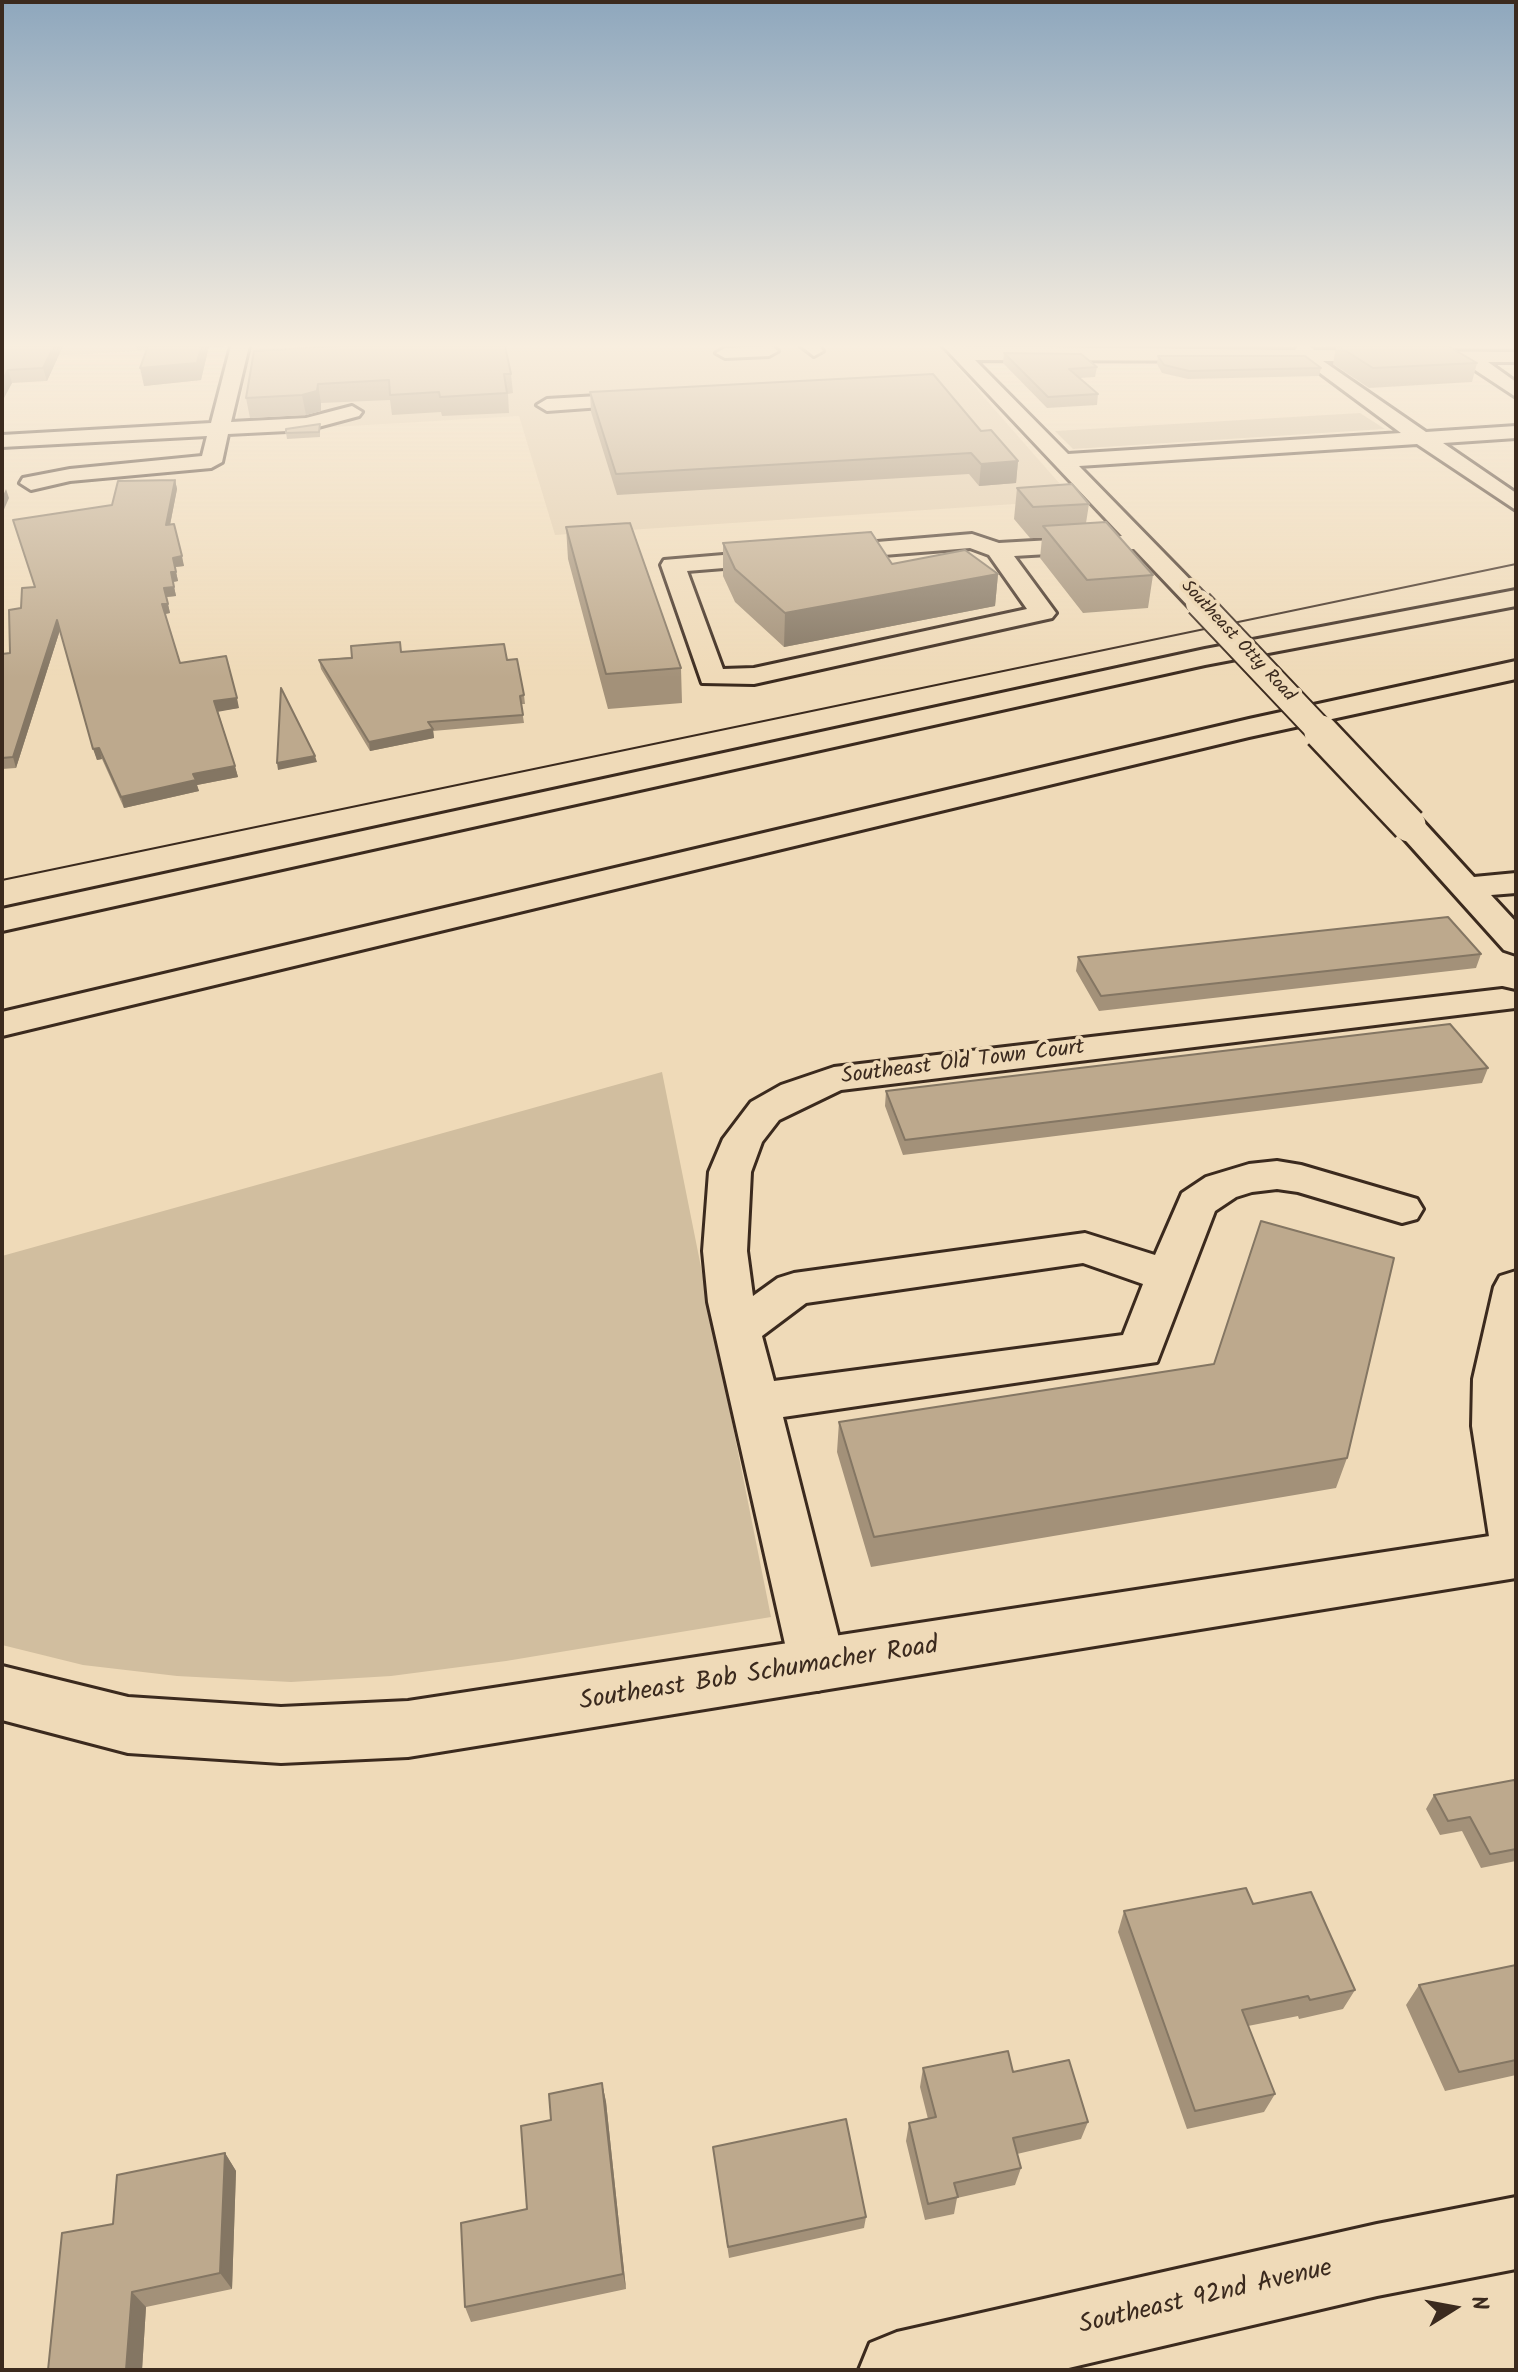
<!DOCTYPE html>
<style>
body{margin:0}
#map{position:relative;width:1518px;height:2372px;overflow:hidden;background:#efdab8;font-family:Kalam,sans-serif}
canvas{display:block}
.frame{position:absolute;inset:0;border:4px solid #3b2a1e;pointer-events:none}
.north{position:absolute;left:1414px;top:2268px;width:80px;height:80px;-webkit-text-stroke:6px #efdab8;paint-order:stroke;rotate:79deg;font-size:22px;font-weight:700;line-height:32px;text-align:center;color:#3b2a1e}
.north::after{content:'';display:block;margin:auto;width:28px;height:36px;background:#3b2a1e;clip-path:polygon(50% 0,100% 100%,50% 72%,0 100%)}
</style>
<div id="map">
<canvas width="1518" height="2372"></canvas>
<div class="frame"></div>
<div class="north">N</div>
</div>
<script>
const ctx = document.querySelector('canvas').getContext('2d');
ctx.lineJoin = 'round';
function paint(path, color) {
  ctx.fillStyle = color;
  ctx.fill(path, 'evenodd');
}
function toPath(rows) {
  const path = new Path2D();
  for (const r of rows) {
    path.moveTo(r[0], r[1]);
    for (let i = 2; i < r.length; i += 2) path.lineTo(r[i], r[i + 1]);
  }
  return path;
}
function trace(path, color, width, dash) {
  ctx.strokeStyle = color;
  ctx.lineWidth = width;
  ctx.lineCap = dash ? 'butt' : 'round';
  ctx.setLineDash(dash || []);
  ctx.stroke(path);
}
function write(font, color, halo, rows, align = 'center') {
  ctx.font = font + ' Kalam,sans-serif';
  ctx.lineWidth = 7;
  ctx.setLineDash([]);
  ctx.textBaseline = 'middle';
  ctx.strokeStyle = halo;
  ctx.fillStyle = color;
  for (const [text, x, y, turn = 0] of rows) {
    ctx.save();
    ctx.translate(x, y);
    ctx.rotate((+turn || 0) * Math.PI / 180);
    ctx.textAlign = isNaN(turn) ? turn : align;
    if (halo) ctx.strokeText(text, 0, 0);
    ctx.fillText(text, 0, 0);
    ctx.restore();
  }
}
const built = toPath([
 [2,346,226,346,2,359],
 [251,346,939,346,1074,500,555,535,519,416,234,433],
 [1096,346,1516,346,1516,351,1098,348]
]);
const green = toPath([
 [1360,413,1385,429,1073,449,1055,431],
 [662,1072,771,1617,506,1661,391,1676,291,1682,177,1676,83,1665,2,1645,2,1256]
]);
const minor = toPath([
 [231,346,249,346,231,422,306,418,352,406,362,412,359,416,307,430,228,434,222,462,211,468,70,481,31,490,20,483,23,478,70,469,202,456,207,436,2,447,2,435,211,423,231,346],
 [772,346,778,351,769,356,725,358,716,353,725,348,772,346],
 [801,346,820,346,823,351,814,356,801,346],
 [943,346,1295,350,1298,346,1310,346,1314,350,1516,352,1516,362,1488,362,1516,382,1516,397,1463,362,1323,361,1426,432,1516,426,1516,438,1443,443,1516,493,1516,510,1417,444,1079,466,1208,598,1212,603,1208,608,1190,608,1134,549,1014,556,1056,613,1052,618,754,684,702,683,661,565,664,560,972,534,999,543,1122,536,943,346],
 [975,360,1304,361,1401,433,1068,454,975,360],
 [970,548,989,555,1027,609,754,668,723,669,687,571,970,548],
 [649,393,659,399,656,403,547,411,537,405,547,399,649,393],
 [1409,816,1420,818,1474,877,1516,873,1516,893,1491,895,1516,922,1516,954,1504,950,1398,832,1393,825,1398,818,1409,816],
 [1502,989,1515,992,1515,1008,841,1090,779,1120,762,1142,751,1172,747,1251,753,1296,778,1278,794,1273,1085,1233,1155,1255,1182,1193,1206,1177,1249,1164,1277,1161,1301,1165,1417,1199,1423,1209,1417,1219,1402,1223,1298,1192,1277,1189,1252,1192,1236,1197,1215,1211,1157,1362,783,1417,846,1666,838,1684,818,1691,798,1684,790,1666,708,1302,703,1251,709,1172,723,1139,751,1102,781,1085,834,1067,1502,989],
 [1083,1263,1143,1284,1123,1335,774,1381,762,1336,806,1303,1083,1263],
 [1516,1271,1516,1565,1498,1558,1490,1543,1472,1426,1473,1379,1494,1287,1500,1276,1516,1271],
 [1516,2197,1516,2269,1377,2296,1060,2370,859,2370,870,2343,897,2332,1377,2224,1516,2197]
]);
const major = toPath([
 [1516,1532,1516,1578,408,1757,281,1763,128,1753,2,1720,2,1666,128,1697,281,1707,408,1701,1516,1532]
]);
const highway = toPath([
 [1516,590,1516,606,1205,665,2,931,2,909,1205,649,1516,590],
 [1516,661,1516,679,1249,737,2,1036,2,1012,1249,719,1516,661]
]);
const tram = toPath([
 [2,880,1516,564]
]);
const minorBridgeFar1 = toPath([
 [1199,603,1323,734]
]);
const minorBridge = toPath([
 [1321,732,1409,825]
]);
const wall = toPath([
 [63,346,47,381,12,383,2,400,2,347],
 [136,346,209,346,201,380,144,386,147,349,137,350],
 [1314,346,1448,346,1477,363,1472,382,1369,388,1333,364,1336,347],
 [254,351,511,374,513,393,508,394,509,413,442,416,441,412,392,415,390,400,321,403,321,411,306,415,250,418,246,398],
 [1004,353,1097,367,1095,377,1080,378,1098,394,1097,405,1047,408,1003,363],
 [1158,356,1321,368,1319,376,1188,379,1162,373,1157,364],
 [590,392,981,431,1018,461,1016,483,979,486,969,474,617,495,591,412],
 [320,429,320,437,287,439,286,433],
 [175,480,177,489,170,525,184,566,175,567,178,581,173,582,176,596,166,597,170,613,165,614,180,663,239,708,218,711,238,777,197,785,199,791,124,808,102,759,97,760,60,630,16,768,2,769,2,654,10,653,21,608,34,587,112,505],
 [1017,488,1089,504,1086,523,1153,575,1148,608,1083,613,1040,558,1042,538,1030,538,1014,519],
 [566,527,681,668,682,703,608,709,568,559],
 [723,543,892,564,998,574,995,606,784,647,735,602,723,576],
 [402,652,507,660,524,695,525,704,521,704,524,723,433,731,434,738,370,751,321,669,319,660],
 [1481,954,1476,968,1099,1011,1076,971,1078,957],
 [1488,1068,1482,1083,903,1155,885,1106,886,1091],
 [839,1422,1347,1458,1336,1488,871,1567,837,1452],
 [1516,1783,1516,1861,1481,1868,1462,1831,1440,1835,1426,1809,1434,1795],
 [1253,1904,1355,1990,1343,2009,1299,2019,1298,2016,1248,2026,1275,2094,1264,2112,1187,2129,1118,1932,1124,1911],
 [1516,1965,1516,2075,1445,2091,1406,2005,1419,1985],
 [923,2068,1013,2072,1088,2122,1081,2139,1017,2154,1021,2168,1015,2185,957,2198,954,2214,925,2220,906,2141,909,2123,928,2119,920,2087],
 [602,2083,606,2102,626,2289,471,2322,465,2307,527,2209,551,2120],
 [713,2147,866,2217,864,2228,729,2258],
 [225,2153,236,2171,232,2289,146,2307,142,2370,113,2224]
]);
const shadedWall = toPath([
 [54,346,63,346,47,381,43,368],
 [201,346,209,346,201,380,144,386,140,368],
 [8,370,12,383,3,400,2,381],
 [318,384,321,403,321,411,306,415,302,395],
 [1018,461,1016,483,979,486,981,464],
 [175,480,177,489,168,535,166,525],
 [6,489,9,498,2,514,2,498],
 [182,556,184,566,175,567,173,558],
 [171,572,176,572,178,581,173,582,176,596,166,597,164,588],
 [998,574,995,606,784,647,785,613],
 [162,604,168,604,170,613,165,614],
 [57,620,60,630,16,768,13,757],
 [237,698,239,708,217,712,214,701],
 [433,729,434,738,370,751,369,742],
 [99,748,102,759,97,760,93,749],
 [315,756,317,762,278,770,277,763],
 [235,766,238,777,197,785,199,791,124,808,121,797,193,774],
 [602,2083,606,2102,626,2289,623,2274],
 [225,2153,236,2171,232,2289,220,2273],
 [132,2292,146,2307,142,2370,126,2370]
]);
const building = toPath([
 [2,346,54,346,43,368,8,370,2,381,2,346],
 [148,346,201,346,197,363,140,368,148,346],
 [340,346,505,346,511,374,504,374,507,393,440,397,439,392,390,395,389,380,318,384,317,391,302,395,246,398,254,351,340,346],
 [1338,346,1448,346,1477,363,1373,368,1338,346],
 [1004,353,1081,354,1097,367,1069,369,1098,394,1048,397,1004,353],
 [1158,356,1305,356,1321,368,1189,371,1164,365,1158,356],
 [933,374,981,431,991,430,1018,461,981,464,971,453,616,474,590,392,933,374],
 [320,424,319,432,286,433,286,429,320,424],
 [175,480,166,525,174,524,182,556,173,558,176,572,171,572,174,587,164,588,168,604,162,604,180,663,226,656,237,698,214,701,235,766,193,774,196,780,121,797,99,748,93,749,57,620,13,757,2,758,2,654,10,653,9,610,21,608,22,588,35,587,13,520,112,505,118,481,175,480],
 [1072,484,1089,504,1033,507,1017,488,1072,484],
 [1106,522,1153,575,1087,580,1043,526,1106,522],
 [630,523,681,668,606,674,566,527,630,523],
 [871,532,892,564,965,550,998,574,785,613,735,569,723,543,871,532],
 [400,642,401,652,504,644,507,660,517,659,524,695,520,696,523,715,428,722,433,729,369,742,319,660,352,658,351,646,400,642],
 [281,688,315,756,277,763,281,688],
 [1448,917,1481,954,1101,996,1078,957,1448,917],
 [1450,1024,1488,1068,905,1140,886,1091,1450,1024],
 [1261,1221,1394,1258,1347,1458,874,1537,839,1422,1214,1364,1261,1221],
 [1514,1780,1516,1783,1516,1849,1490,1854,1470,1817,1448,1821,1434,1795,1514,1780],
 [1246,1888,1253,1904,1311,1892,1355,1990,1310,2000,1308,1996,1242,2010,1275,2094,1195,2111,1124,1911,1246,1888],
 [1516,1965,1516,2060,1459,2072,1419,1985,1516,1965],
 [1008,2051,1013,2072,1069,2060,1088,2122,1013,2138,1021,2168,954,2183,958,2197,928,2204,909,2123,936,2117,923,2068,1008,2051],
 [602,2083,623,2274,465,2307,461,2223,527,2209,521,2126,551,2120,549,2094,602,2083],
 [846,2119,866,2217,728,2247,713,2147,846,2119],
 [225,2153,220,2273,132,2292,126,2370,48,2370,62,2233,113,2224,117,2175,225,2153]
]);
const farStreetnames = [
 ["Southeast Otty Road",1237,642,47]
];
const streetNames = [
 ["Southeast Old Town Court",963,1064,-7]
];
const nearStreetnames = [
 ["Southeast Bob Schumacher Road",759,1676,-9],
 ["Southeast 92nd Avenue",1206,2299,-13]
];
paint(built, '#e0cbab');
paint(green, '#d1be9f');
trace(minor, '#3b2a1e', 6);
trace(major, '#3b2a1e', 6);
trace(highway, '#3b2a1e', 6);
paint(minor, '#efdab8');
paint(major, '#efdab8');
paint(highway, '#efdab8');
trace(tram, '#3b2a1e', 2);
trace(minorBridgeFar1, '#3b2a1e', 30, []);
trace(minorBridge, '#3b2a1e', 38, []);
trace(minorBridgeFar1, '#efdab8', 26);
trace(minorBridge, '#efdab8', 33);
paint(wall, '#a39179');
paint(shadedWall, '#847663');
paint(building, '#bda98d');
trace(building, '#847663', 2);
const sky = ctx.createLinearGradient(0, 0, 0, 678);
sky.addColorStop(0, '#8ea7bd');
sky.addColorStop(0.51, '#f8eedf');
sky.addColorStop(1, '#f8eedf00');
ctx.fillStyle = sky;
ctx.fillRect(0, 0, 1518, 678);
write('18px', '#3b2a1e', '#efdab8', farStreetnames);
write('22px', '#3b2a1e', '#efdab8', streetNames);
write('26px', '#3b2a1e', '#efdab8', nearStreetnames);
</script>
